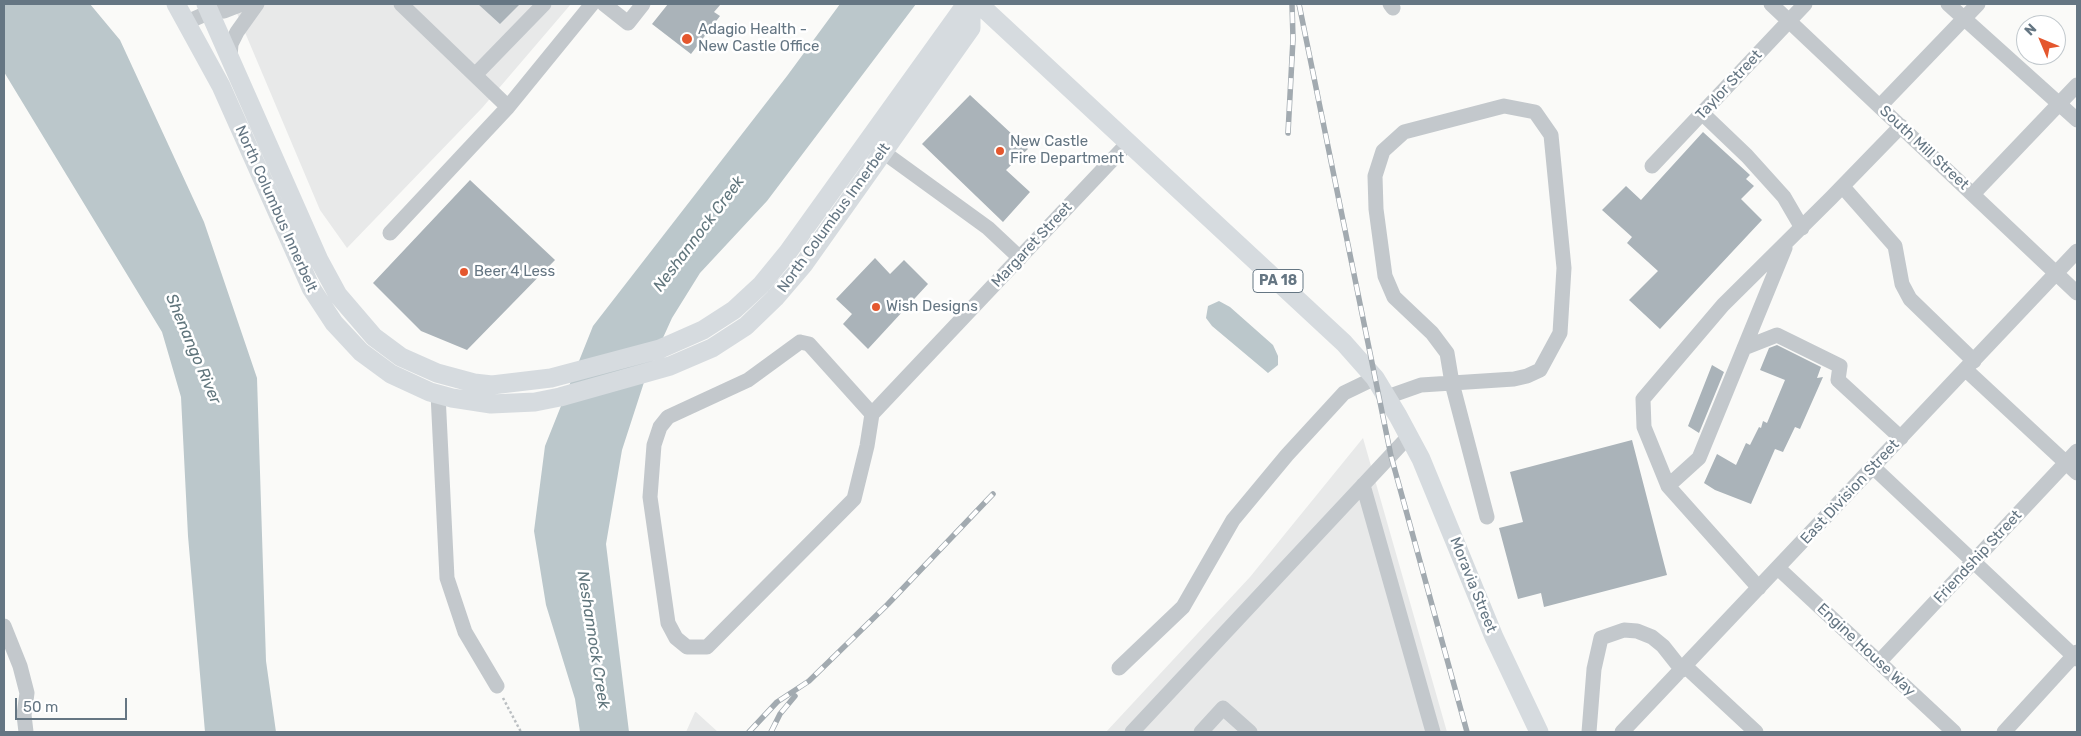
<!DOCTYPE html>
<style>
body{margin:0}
#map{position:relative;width:2081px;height:736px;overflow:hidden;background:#fafaf8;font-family:Rubik,sans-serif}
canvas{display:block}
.frame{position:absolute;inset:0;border:5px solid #657683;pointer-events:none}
.north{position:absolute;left:2016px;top:15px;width:50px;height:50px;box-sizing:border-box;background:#fff;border:1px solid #c1c8cd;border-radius:50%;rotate:315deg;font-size:14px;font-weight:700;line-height:20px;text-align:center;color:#657683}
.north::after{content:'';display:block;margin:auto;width:18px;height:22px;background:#e4572e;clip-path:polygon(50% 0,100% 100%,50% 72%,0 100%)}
.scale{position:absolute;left:15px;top:698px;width:112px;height:22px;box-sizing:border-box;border:2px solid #657683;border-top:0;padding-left:6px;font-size:15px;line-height:18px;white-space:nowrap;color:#657683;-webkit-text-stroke:4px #fff;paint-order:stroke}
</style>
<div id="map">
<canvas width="2081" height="736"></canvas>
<div class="frame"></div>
<div class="north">N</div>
<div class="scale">50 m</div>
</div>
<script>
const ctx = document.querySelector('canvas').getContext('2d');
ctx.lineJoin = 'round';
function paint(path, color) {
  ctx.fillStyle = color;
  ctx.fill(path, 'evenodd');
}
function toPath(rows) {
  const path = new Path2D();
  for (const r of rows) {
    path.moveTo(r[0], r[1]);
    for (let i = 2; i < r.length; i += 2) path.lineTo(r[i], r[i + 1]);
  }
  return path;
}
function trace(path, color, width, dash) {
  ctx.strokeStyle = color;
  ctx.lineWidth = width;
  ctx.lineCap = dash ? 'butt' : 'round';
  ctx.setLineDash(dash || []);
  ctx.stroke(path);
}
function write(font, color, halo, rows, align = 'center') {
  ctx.font = font + ' Rubik,sans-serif';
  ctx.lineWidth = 5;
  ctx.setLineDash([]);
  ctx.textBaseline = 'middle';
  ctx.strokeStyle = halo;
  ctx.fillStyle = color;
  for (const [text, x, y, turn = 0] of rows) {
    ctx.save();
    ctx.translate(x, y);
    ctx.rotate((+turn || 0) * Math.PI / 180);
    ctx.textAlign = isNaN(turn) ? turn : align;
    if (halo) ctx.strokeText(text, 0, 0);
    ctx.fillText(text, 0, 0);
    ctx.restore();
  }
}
const built = toPath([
 [233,4,571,4,482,108,347,248,320,210],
 [1363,438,1447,732,1106,732,1250,577],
 [695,712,696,712,718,732,686,732]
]);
const water = toPath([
 [4,4,90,4,120,40,204,222,257,378,266,661,276,732,205,732,188,536,181,397,162,332,4,72],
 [840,4,916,4,767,201,700,273,672,318,647,373,622,450,606,544,629,732,580,732,575,699,546,605,534,531,545,446,593,326,787,76],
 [1219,301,1230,307,1273,345,1278,356,1278,365,1268,373,1212,326,1206,318,1208,306]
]);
const building = toPath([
 [478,4,520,4,500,24],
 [668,4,721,4,714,12,720,16,691,54,652,24],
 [970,95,1028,149,1006,170,1030,192,1003,222,922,144],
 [1703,132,1750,175,1746,179,1754,186,1741,199,1762,220,1660,329,1629,300,1658,271,1627,243,1632,237,1602,210,1626,186,1641,200],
 [470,180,555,260,467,350,421,331,373,283],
 [875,258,890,274,904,260,928,284,868,349,843,324,852,314,836,299],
 [1777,345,1821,367,1817,378,1823,377,1800,429,1795,427,1783,452,1775,449,1751,504,1715,490,1704,483,1717,454,1736,465,1746,443,1750,445,1759,427,1761,428,1763,421,1767,423,1785,380,1760,370,1769,348],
 [1712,365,1724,372,1699,433,1688,426],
 [1632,440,1667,575,1544,607,1541,593,1518,599,1499,528,1523,522,1510,472]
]);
const path = toPath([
 [503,698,521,732]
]);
const minor = toPath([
 [401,4,508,107],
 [604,4,628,23,643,4],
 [1390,4,1393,8],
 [1771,4,2077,293],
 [1948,4,2077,120],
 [210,12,224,11,242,4],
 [187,22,210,12,218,4],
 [230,57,231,44,237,32,257,4],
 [475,75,544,4],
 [1880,106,1978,4],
 [1702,113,1747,156,1784,197,1802,228],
 [875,146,988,228,1020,258],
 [1652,166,1805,4],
 [1843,187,1895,246,1902,284,1910,299,1974,361],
 [1973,194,2077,85],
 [390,233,508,107,592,4],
 [800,342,809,344,872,414,867,446,854,499,707,647,687,647,676,638,668,623,650,497,654,445,660,427,668,417,748,380,800,342],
 [1744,348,1777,335,1840,366,1838,380,1901,438],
 [1965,369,2077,473],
 [438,394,447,578,465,632,497,686],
 [1387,397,1421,385,1514,379,1527,376,1540,370,1560,333,1564,268,1551,135,1535,112,1504,106,1404,132,1383,151,1375,176,1376,209,1385,276,1394,297,1432,333,1447,353,1452,383,1487,517],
 [872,414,1129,142],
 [1873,467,2077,659],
 [1363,485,1433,732],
 [1668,486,1699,458,1785,248],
 [1778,568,1954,732],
 [1759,588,1668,486,1644,427,1643,399,1723,305,1831,198,1901,126],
 [4,626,20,666,27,693,24,715,26,732],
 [1879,662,2077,451],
 [1685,666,1756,732],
 [1119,668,1183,607,1233,520,1287,455,1344,393,1375,378],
 [1132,732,1409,436],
 [1201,732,1223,708,1250,732],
 [1589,732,1594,669,1601,638,1624,630,1637,631,1652,637,1663,646,1682,670],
 [1622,732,2077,251],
 [2004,732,2077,652]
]);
const major = toPath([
 [176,4,221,86,311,288,334,323,361,352,391,374,430,392,452,398,491,404,535,402,560,397,670,366,712,348,746,326,775,298,804,264,971,28,971,4],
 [206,4,319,260,338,295,374,337,401,357,437,373,474,383,492,385,551,378,660,349,703,330,734,310,761,285,788,252,966,4],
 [979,4,1344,343,1375,378,1398,416,1421,459,1494,637,1539,732]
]);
const rail = toPath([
 [1299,4,1391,456,1467,732],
 [1288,133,1293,39,1292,4],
 [749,732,777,702,809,681,888,604,993,494],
 [771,732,780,714,795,696]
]);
const markers = [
 [687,39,6,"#e4572e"],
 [1000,151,5,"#e4572e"],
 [464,272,5,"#e4572e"],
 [876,307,5,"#e4572e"]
];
const shields = [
 [1278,281,50]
];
const shieldNames = [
 ["PA 18",1278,281]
];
const poiNames = [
 ["Adagio Health -",698,30],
 ["New Castle Office",698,47],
 ["New Castle",1010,142],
 ["Fire Department",1010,159],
 ["Beer 4 Less",474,272],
 ["Wish Designs",886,307]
];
const streetNames = [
 ["Taylor Street",1729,85,-47],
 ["South Mill Street",1924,148,43],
 ["North Columbus Innerbelt",276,209,66],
 ["North Columbus Innerbelt",834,218,-54],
 ["Margaret Street",1032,245,-47],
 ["East Division Street",1850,492,-47],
 ["Friendship Street",1978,557,-47],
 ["Moravia Street",1473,585,68],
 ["Engine House Way",1866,650,43]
];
const waterNames = [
 ["Neshannock Creek",699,234,-53],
 ["Shenango River",193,349,67],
 ["Neshannock Creek",593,640,81]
];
paint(built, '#e8e9e9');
paint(water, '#bbc7cb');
paint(building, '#aab3b9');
trace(path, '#bbbfc2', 2.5, [2.5, 2.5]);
trace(minor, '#c3c8cc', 15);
trace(major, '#d6dbdf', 19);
trace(rail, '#a2aab0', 5.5);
trace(rail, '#fff', 4, [11]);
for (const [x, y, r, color] of markers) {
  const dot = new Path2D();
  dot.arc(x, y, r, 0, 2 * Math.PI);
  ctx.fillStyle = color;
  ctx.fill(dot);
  trace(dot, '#fff', 2);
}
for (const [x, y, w] of shields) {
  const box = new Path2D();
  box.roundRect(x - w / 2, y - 11.5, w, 23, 4);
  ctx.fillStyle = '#fff';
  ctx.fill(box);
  trace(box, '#657683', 1);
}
write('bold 14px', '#657683', null, shieldNames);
write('15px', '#657683', '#fff', poiNames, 'left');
write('15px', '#657683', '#fff', streetNames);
write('italic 16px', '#60757c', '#fff', waterNames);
</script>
